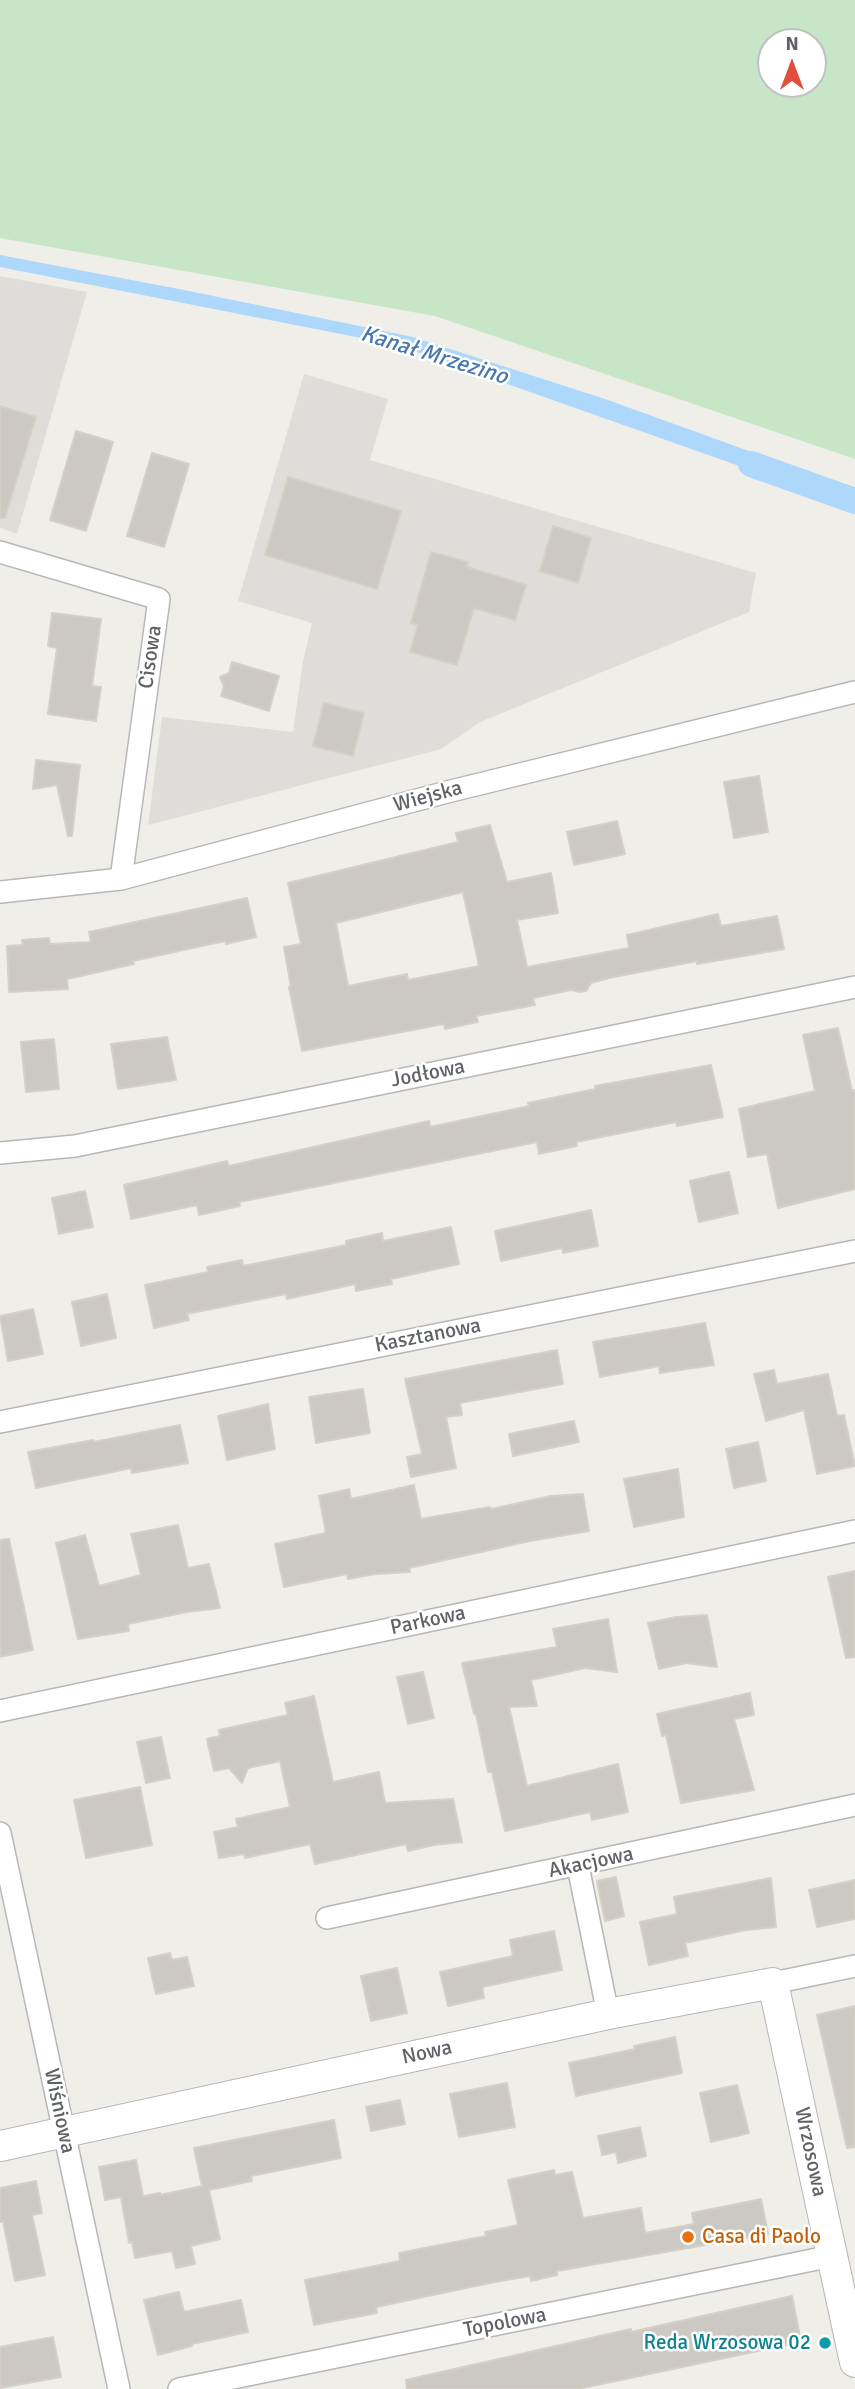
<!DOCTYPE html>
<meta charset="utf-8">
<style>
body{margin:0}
#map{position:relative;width:855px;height:2389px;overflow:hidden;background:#f0eee8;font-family:Signika,sans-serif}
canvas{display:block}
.north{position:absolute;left:757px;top:28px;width:70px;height:70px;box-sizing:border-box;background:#fff;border:2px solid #bfc0c2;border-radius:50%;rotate:0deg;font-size:19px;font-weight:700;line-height:28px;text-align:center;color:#5f6267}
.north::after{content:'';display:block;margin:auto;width:24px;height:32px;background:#e14e3d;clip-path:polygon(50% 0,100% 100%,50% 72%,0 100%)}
</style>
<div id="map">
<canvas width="855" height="2389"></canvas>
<div class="north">N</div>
</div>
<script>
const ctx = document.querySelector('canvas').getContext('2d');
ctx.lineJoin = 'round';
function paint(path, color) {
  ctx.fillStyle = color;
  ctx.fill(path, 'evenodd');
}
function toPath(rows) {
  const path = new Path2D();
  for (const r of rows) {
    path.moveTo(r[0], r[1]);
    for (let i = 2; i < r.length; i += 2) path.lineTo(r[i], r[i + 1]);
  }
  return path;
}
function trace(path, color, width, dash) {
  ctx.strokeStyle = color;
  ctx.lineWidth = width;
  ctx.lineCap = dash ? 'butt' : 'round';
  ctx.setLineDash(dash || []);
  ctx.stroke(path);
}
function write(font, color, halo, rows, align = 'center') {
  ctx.font = font + ' Signika,sans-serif';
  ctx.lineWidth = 5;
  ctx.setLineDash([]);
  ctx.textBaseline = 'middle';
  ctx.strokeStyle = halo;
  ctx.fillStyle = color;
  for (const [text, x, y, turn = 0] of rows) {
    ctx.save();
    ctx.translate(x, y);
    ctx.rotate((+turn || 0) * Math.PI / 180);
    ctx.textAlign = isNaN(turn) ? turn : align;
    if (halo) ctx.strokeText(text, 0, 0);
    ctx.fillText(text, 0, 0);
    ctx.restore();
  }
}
const industrial = toPath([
 [0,276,87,292,17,534,0,528],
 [304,374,388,399,370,460,756,573,749,612,480,722,441,749,148,825,162,717,293,732,303,661,312,623,238,601]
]);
const green = toPath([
 [0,0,855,0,855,459,435,316,0,238],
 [771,42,813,42,813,84,771,84]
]);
const water = toPath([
 [0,255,184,290,413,337,605,399,771,459,785,472,783,479,779,480,397,345,0,267],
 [798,475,855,495,855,506,795,484]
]);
const canal = toPath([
 [751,464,855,501]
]);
const building = toPath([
 [0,406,36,417,5,518,0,518,0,406],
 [76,431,113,442,86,531,50,520,76,431],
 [152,453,189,464,164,547,127,536,152,453],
 [288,477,401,511,377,589,265,555,288,477],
 [553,526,591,538,578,583,540,571,553,526],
 [431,552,468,562,467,567,526,585,515,620,474,608,457,665,410,652,418,625,411,623,431,552],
 [52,613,101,619,92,686,101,687,96,721,48,714,57,648,48,646,52,613],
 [232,662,279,676,269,711,221,696,224,686,220,677,229,673,232,662],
 [324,703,364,713,353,756,313,746,324,703],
 [36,760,80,765,72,836,68,836,57,785,33,789,36,760],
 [759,776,768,832,734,838,724,782,759,776],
 [617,821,625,854,574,865,567,832,617,821],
 [490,825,507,882,551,873,558,913,517,920,527,967,629,948,627,935,718,914,721,926,777,916,784,949,697,964,697,961,609,978,591,983,586,991,579,992,571,990,533,998,535,1005,476,1016,478,1022,445,1029,444,1024,302,1051,289,987,291,987,284,947,301,944,288,883,458,842,456,833,490,825],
 [463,892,479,966,408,980,407,974,348,986,336,923,463,892],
 [247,898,256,937,226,944,225,941,133,961,134,964,67,979,68,989,9,992,7,946,23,945,22,940,49,938,50,944,91,942,89,932,247,898],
 [838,1028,852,1091,855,1090,855,1189,778,1208,767,1154,748,1157,739,1109,815,1091,803,1035,838,1028],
 [167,1037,176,1080,118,1089,111,1044,167,1037],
 [54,1039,59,1089,26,1092,21,1042,54,1039],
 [711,1065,723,1117,677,1126,676,1122,576,1142,577,1146,539,1154,537,1142,239,1202,240,1206,199,1215,197,1205,131,1219,124,1185,227,1161,229,1166,429,1121,430,1127,529,1106,528,1103,595,1089,595,1086,711,1065],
 [729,1172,738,1213,699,1222,690,1181,729,1172],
 [85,1191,93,1227,59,1234,52,1198,85,1191],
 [591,1210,598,1246,563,1253,562,1248,501,1261,495,1231,591,1210],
 [451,1227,459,1264,391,1279,392,1284,356,1291,355,1284,287,1299,286,1294,187,1314,189,1320,154,1328,145,1285,208,1272,207,1267,242,1260,243,1266,346,1245,346,1241,382,1233,383,1241,451,1227],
 [107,1294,116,1338,81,1346,72,1302,107,1294],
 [33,1309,43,1354,8,1361,0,1316,33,1309],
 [705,1323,714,1365,660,1373,659,1366,600,1377,593,1342,705,1323],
 [557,1350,563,1384,460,1403,462,1415,446,1417,456,1468,411,1477,407,1457,422,1454,405,1379,557,1350],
 [774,1370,777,1384,828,1374,837,1416,844,1415,855,1466,817,1474,804,1410,766,1421,754,1374,774,1370],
 [363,1389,370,1433,316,1443,309,1397,363,1389],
 [268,1404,275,1449,227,1460,218,1416,268,1404],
 [574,1421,579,1442,513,1456,509,1434,574,1421],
 [180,1425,188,1463,132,1473,131,1468,36,1488,28,1452,93,1440,94,1442,180,1425],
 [758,1442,766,1481,734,1488,726,1449,758,1442],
 [678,1469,684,1517,634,1527,624,1479,678,1469],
 [414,1485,421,1519,490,1507,491,1509,551,1496,583,1494,589,1531,530,1541,409,1568,410,1572,376,1574,348,1579,347,1574,284,1587,275,1544,326,1533,319,1496,349,1489,351,1499,414,1485],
 [178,1525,188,1568,209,1564,220,1608,187,1612,128,1624,129,1631,78,1639,56,1543,85,1535,99,1586,141,1575,131,1534,178,1525],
 [9,1539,33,1650,0,1657,0,1540,9,1539],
 [855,1571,855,1657,846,1658,828,1577,855,1571],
 [707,1615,717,1667,686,1663,659,1669,648,1623,676,1617,707,1615],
 [608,1619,617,1672,585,1668,531,1680,537,1706,509,1707,527,1786,618,1764,628,1812,592,1820,590,1812,505,1831,492,1772,488,1772,476,1714,474,1714,462,1663,557,1647,553,1629,608,1619],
 [423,1672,434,1718,408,1724,397,1677,423,1672],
 [750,1693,754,1715,734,1719,754,1790,681,1803,666,1735,662,1736,657,1714,750,1693],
 [314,1696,333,1782,379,1772,385,1803,453,1799,462,1842,434,1845,408,1851,406,1844,315,1864,310,1844,245,1858,244,1854,219,1858,214,1832,238,1827,236,1819,290,1807,280,1761,248,1768,242,1783,229,1768,214,1771,207,1739,220,1736,219,1730,288,1715,285,1703,314,1696],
 [161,1737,170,1778,146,1783,137,1742,161,1737],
 [140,1787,152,1845,86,1858,74,1800,140,1787],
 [616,1877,624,1916,605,1921,597,1881,616,1877],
 [771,1878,776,1927,746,1930,685,1943,688,1956,649,1965,640,1922,677,1914,674,1897,771,1878],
 [855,1880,855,1919,817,1927,809,1890,855,1880],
 [554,1931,562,1970,482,1987,484,1998,448,2006,440,1972,513,1956,510,1940,554,1931],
 [170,1953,172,1960,187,1957,194,1986,156,1994,148,1958,170,1953],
 [397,1968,407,2013,371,2021,361,1976,397,1968],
 [855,2006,855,2147,847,2148,817,2015,855,2006],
 [675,2037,682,2073,576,2096,569,2063,635,2049,634,2046,675,2037],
 [507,2083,515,2127,459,2137,450,2094,507,2083],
 [737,2085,749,2133,711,2142,700,2093,737,2085],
 [400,2100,405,2124,371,2131,366,2107,400,2100],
 [334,2120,341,2158,251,2176,252,2181,209,2190,220,2239,191,2246,195,2264,176,2268,172,2251,135,2258,132,2242,129,2243,121,2197,105,2200,99,2167,136,2160,143,2196,160,2193,160,2195,202,2186,194,2148,334,2120],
 [640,2127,646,2156,618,2163,616,2152,602,2155,598,2136,640,2127],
 [554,2170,555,2175,572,2172,583,2218,641,2208,645,2233,694,2224,692,2213,761,2199,768,2234,557,2271,557,2275,531,2281,530,2276,495,2282,376,2307,377,2313,314,2325,305,2280,400,2261,399,2253,486,2236,485,2232,518,2225,508,2180,554,2170],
 [36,2181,42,2213,32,2215,45,2275,15,2281,3,2221,0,2222,0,2188,36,2181],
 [179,2292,184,2312,241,2300,248,2332,192,2344,192,2346,158,2355,144,2300,179,2292],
 [792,2296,801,2342,578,2389,407,2389,406,2380,631,2329,631,2332,792,2296],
 [53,2337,61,2377,0,2388,0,2347,53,2337]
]);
const street = toPath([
 [0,552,159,599,121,879],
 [0,892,121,879,447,792,855,692],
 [0,1153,75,1146,855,987],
 [0,1422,855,1251],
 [0,1711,855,1531],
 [0,1833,119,2389],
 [578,1866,608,2014],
 [327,1918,855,1805],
 [773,1983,855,1966],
 [179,2389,832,2256]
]);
const secondary = toPath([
 [0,2146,608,2014,773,1983,855,2362]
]);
const markers = [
 [688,2237,7,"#e8710a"],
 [825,2343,7,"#0f9aa8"]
];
const streetNames = [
 ["Cisowa",151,657,-82],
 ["Wiejska",428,797,-15],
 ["Jodłowa",428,1074,-11],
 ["Kasztanowa",428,1336,-11],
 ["Parkowa",428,1621,-12],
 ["Akacjowa",591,1863,-12],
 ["Nowa",427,2053,-12],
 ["Wiśniowa",59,2111,78],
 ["Wrzosowa",810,2152,78],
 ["Topolowa",505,2323,-11]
];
const foodNames = [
 ["Casa di Paolo",702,2237]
];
const cultureNames = [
 ["Reda Wrzosowa 02",811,2343]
];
const waterNames = [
 ["Kanał Mrzezino",434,356,17]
];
paint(industrial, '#dfddda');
paint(green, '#c6e6c7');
paint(water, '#add7fb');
trace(canal, '#add7fb', 26);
paint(building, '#ccc9c4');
trace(building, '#d5d0c6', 2);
trace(street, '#b5b7bb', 24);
trace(secondary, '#b4b6bb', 32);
trace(street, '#fff', 21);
trace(secondary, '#fff', 30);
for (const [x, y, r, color] of markers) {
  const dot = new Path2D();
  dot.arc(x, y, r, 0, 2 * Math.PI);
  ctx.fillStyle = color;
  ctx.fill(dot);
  trace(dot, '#fff', 2.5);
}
write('21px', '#5f6267', '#fff', streetNames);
write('21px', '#c56008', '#fff', foodNames, 'left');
write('21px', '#0d838f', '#fff', cultureNames, 'right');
write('italic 23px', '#4978ae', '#fff', waterNames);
</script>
